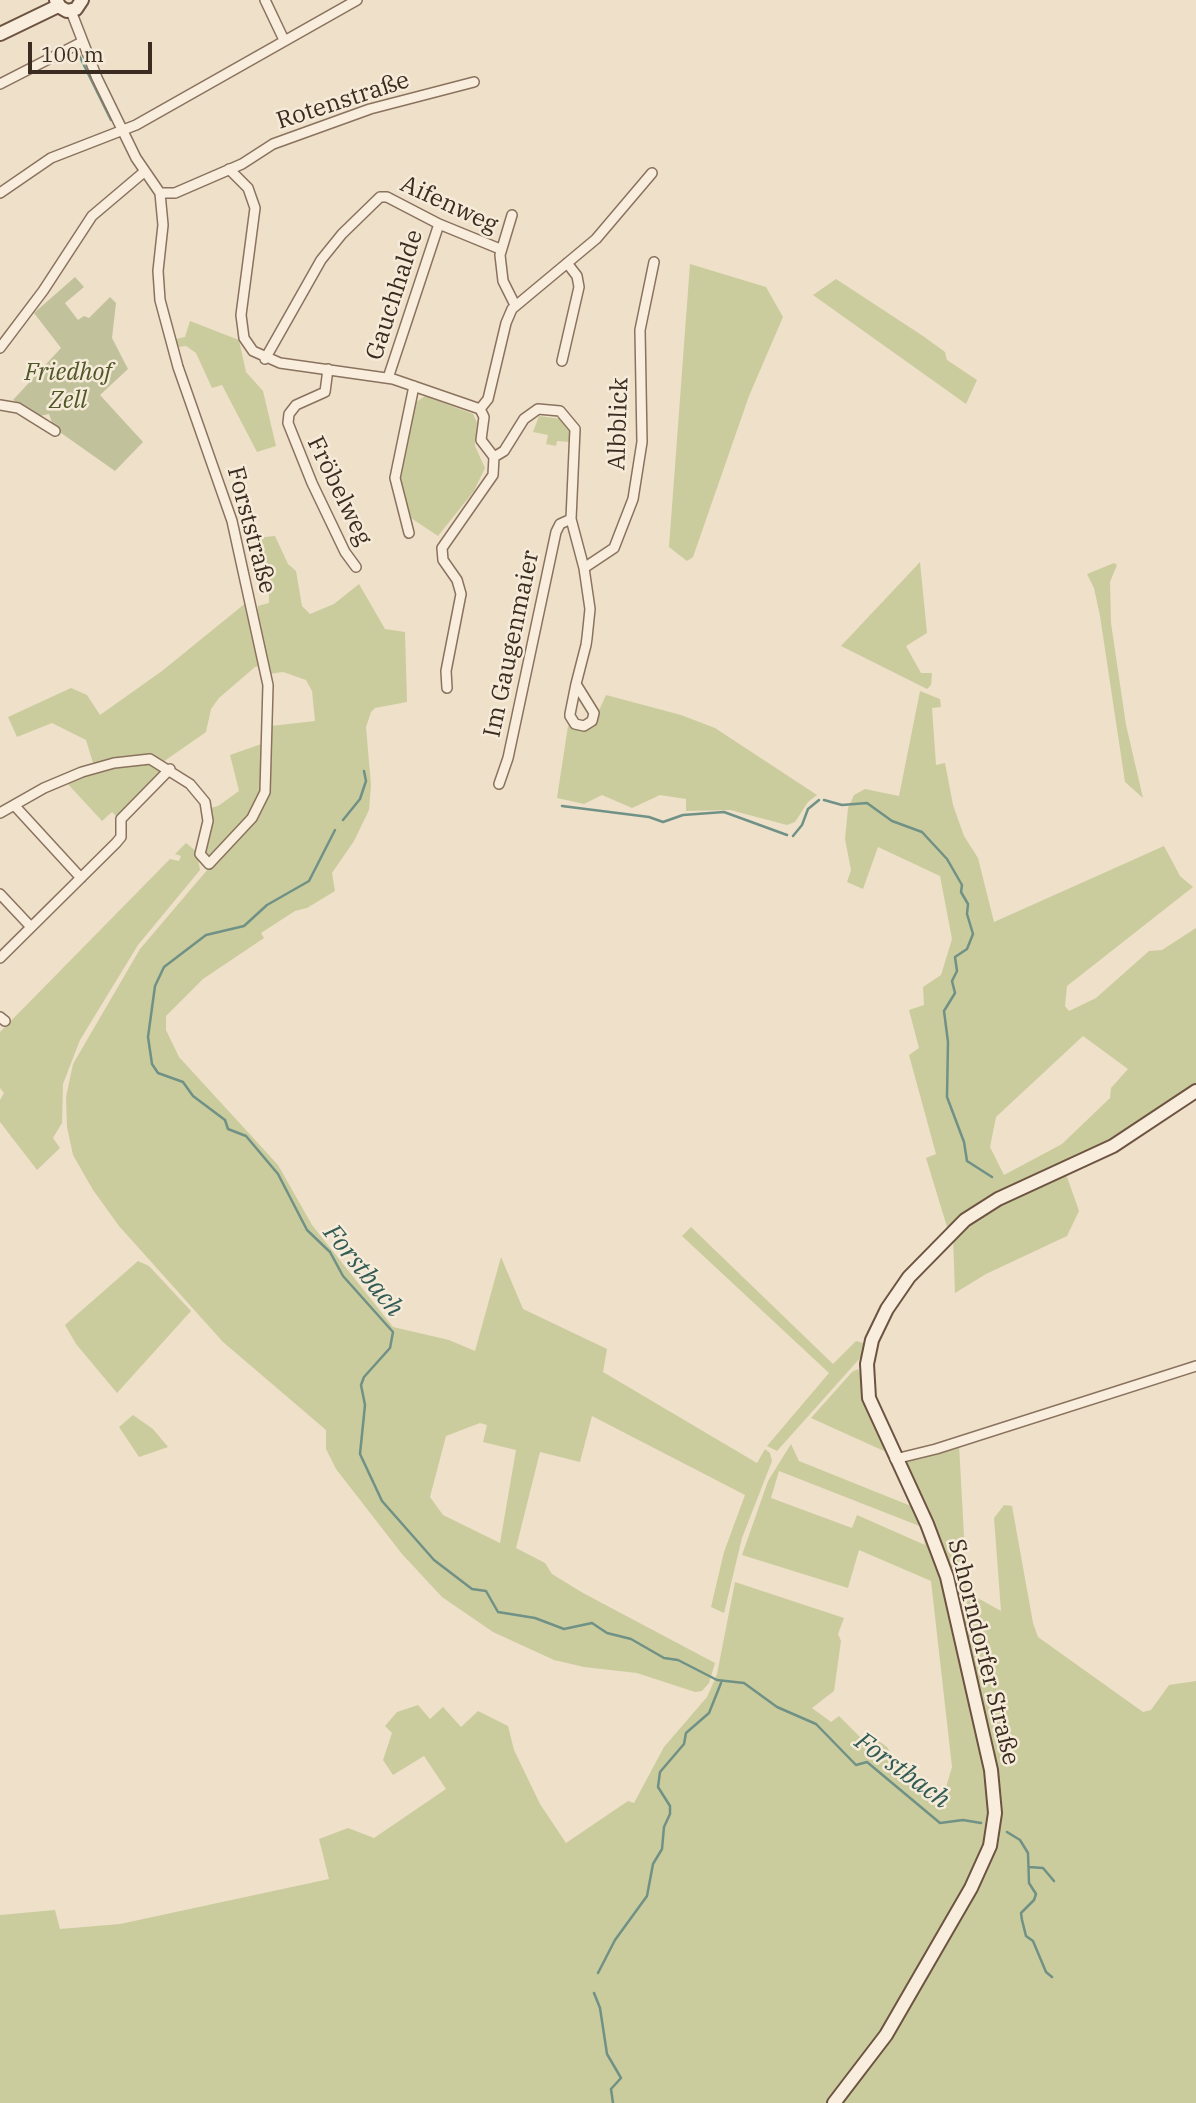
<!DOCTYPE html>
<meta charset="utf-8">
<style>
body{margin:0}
#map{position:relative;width:1196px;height:2103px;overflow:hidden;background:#eee0c9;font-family:"IBM Plex Serif",serif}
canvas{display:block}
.scale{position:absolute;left:28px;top:42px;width:124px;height:32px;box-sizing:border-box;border:4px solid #3b2c21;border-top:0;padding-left:9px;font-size:21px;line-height:24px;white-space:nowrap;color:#3b2c21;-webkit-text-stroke:5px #f6ebd9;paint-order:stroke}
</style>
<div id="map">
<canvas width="1196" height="2103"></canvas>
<div class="scale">100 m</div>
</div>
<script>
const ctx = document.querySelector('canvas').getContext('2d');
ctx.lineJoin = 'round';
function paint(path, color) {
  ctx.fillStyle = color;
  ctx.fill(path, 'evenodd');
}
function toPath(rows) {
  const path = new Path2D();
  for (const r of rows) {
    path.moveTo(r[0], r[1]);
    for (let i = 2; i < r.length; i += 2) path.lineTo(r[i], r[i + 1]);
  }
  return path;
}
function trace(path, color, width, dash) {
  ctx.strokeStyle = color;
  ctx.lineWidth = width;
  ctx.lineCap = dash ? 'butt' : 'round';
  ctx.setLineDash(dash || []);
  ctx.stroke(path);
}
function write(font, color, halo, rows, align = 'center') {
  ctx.font = font + ' "IBM Plex Serif",serif';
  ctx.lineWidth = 5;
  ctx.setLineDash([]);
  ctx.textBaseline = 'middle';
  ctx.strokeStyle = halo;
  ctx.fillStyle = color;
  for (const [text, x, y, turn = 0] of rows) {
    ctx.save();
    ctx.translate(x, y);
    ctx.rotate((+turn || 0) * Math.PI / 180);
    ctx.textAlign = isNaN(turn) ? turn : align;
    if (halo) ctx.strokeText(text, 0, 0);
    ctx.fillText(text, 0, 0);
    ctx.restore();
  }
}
const green = toPath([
 [690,264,766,287,783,317,749,396,693,557,687,561,669,547],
 [836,279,923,336,945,352,947,360,977,380,966,404,813,295],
 [190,321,239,340,246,372,263,391,276,446,257,452,222,385,212,388,196,353,186,346,178,347,176,339,185,337],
 [425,396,473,414,477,423,475,446,485,468,474,491,438,536,411,518,400,481,416,402],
 [539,416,561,419,569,430,571,442,557,441,556,446,546,444,548,435,533,432],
 [275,536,288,564,296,571,302,606,310,614,334,604,359,584,385,629,405,632,407,702,375,708,371,712,366,727,371,785,369,810,354,841,332,873,335,891,307,908,295,911,261,933,264,938,203,979,166,1016,166,1030,179,1057,278,1165,312,1225,393,1327,449,1340,475,1351,501,1257,523,1309,607,1349,603,1372,757,1463,765,1449,770,1453,772,1461,742,1538,724,1613,711,1607,724,1552,745,1495,592,1416,580,1462,540,1452,516,1548,545,1563,552,1574,583,1593,715,1663,709,1683,702,1691,695,1692,637,1673,584,1667,554,1660,493,1632,442,1597,402,1554,336,1469,326,1449,326,1430,223,1342,119,1226,93,1190,73,1155,67,1127,66,1097,73,1064,140,949,214,862,204,856,210,808,218,806,239,791,230,755,264,743,271,726,315,721,312,691,306,680,283,672,269,674,267,665,255,667,219,698,211,709,206,732,163,762,94,766,86,740,52,723,17,737,8,717,71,688,87,695,100,715,162,671,247,602,251,613,257,612,258,606,269,603,269,580,256,538],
 [480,1423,487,1425,483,1442,516,1450,500,1543,443,1515,430,1497,446,1436],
 [920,562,927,633,906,646,921,673,932,673,931,685,927,689,841,646],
 [1114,563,1117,565,1110,582,1111,623,1126,725,1143,798,1125,782,1100,616,1094,588,1087,574],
 [920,691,940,699,941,707,932,708,936,765,945,763,953,805,964,836,978,858,994,922,1164,846,1180,876,1193,887,1067,986,1065,1006,1069,1011,1096,998,1149,951,1162,950,1196,928,1196,1086,1140,1125,948,1230,926,1158,936,1154,909,1055,919,1048,909,1010,924,1005,923,987,941,975,952,939,940,876,878,847,863,889,847,882,851,870,845,839,848,808,854,795,865,789,899,796],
 [1083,1036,1128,1069,1111,1088,1110,1098,1062,1144,1004,1175,990,1147,996,1117],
 [606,695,681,715,715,728,817,795,808,802,795,822,787,825,730,810,686,811,686,799,660,795,632,808,602,795,584,804,557,798,568,726,581,730,592,726],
 [153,763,161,771,159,778,117,817,112,812,102,821,67,783,102,768],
 [186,843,197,852,200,870,138,945,80,1040,63,1084,62,1123,53,1138,60,1148,37,1170,0,1122,0,1100,4,1093,0,1088,0,1032,170,859,179,861,181,856,175,854],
 [1066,1174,1079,1211,1067,1236,986,1274,955,1293,953,1236,999,1204],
 [691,1227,833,1364,856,1341,867,1344,861,1357,777,1451,767,1446,829,1373,682,1236],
 [138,1261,149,1266,191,1311,117,1393,76,1344,65,1325],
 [858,1369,887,1450,884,1451,811,1418,852,1372],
 [133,1415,153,1429,168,1447,139,1457,119,1427],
 [791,1444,799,1461,916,1508,942,1576,990,1783,989,1828,980,1862,886,2027,829,2103,0,2103,0,1915,55,1910,60,1929,120,1924,329,1879,319,1839,348,1828,374,1838,446,1789,424,1756,393,1775,383,1760,392,1733,385,1726,397,1712,418,1705,430,1719,443,1707,461,1727,478,1711,508,1726,514,1750,540,1804,566,1843,628,1801,634,1803,664,1747,707,1697,717,1674,735,1582,844,1618,838,1634,841,1641,834,1691,812,1708,831,1722,839,1716,862,1739,872,1736,887,1747,899,1766,926,1789,944,1794,952,1767,931,1581,859,1550,848,1588,742,1555,768,1481],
 [779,1471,922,1527,925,1545,857,1515,852,1528,771,1498],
 [959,1444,967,1592,1001,1611,994,1518,1004,1505,1012,1506,1033,1623,1038,1637,1143,1712,1151,1710,1169,1685,1196,1681,1196,2103,839,2103,857,2081,997,1832,956,1598,903,1462]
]);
const cemetery = toPath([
 [75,277,84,287,65,303,78,320,84,316,89,318,110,297,116,303,112,338,128,369,100,395,143,442,115,471,54,428,49,414,40,416,13,400,61,348,34,313]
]);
const stream = toPath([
 [76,49,111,120],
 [824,800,842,805,867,803,892,821,922,832,947,859,962,885,961,892,968,904,967,914,973,934,967,949,955,957,957,971,952,981,955,993,944,1011,948,1042,947,1097,964,1142,967,1161,992,1177],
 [562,806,649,817,663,822,683,815,724,812,787,835],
 [343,820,360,799,366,781,364,771],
 [335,830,309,881,267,905,244,926,206,935,164,967,155,986,148,1037,152,1064,158,1073,183,1082,193,1096,225,1120,228,1129,246,1136,278,1174,307,1230,330,1252,343,1276,393,1332,390,1348,364,1377,361,1385,365,1405,360,1454,382,1501,434,1560,472,1589,486,1591,498,1612,535,1618,564,1629,592,1623,607,1633,631,1639,664,1658,678,1660,717,1680,744,1683,777,1707,816,1724,856,1765,867,1762,940,1823,963,1820,981,1823],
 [793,836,802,825,808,809,819,800],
 [1007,1832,1020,1840,1028,1853,1029,1883,1036,1894,1034,1900,1021,1913,1022,1920,1026,1936,1033,1941,1046,1972,1052,1977],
 [1029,1867,1043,1868,1054,1881],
 [598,1973,615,1940,647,1896,653,1864,662,1849,664,1827,670,1814,670,1806,658,1787,660,1772,684,1744,686,1733,709,1713,721,1683],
 [594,1993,600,2008,607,2054,621,2078,611,2089,613,2103]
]);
const minor = toPath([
 [265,0,284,40],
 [71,11,97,78,136,158,160,193],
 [0,84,82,42],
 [229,169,248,188,255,208,241,315,244,338,253,351,280,363,393,379,480,409],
 [0,193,51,158,136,125,357,0],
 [160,193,175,193,242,164,273,144,370,109,474,82],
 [512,215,500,255,503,281,515,305],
 [0,348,43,291,92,216,144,172],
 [265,359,321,260,342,234,380,197,387,197,439,224,500,249],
 [562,361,579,287,577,276,567,263],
 [328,369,325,392,296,405,289,414,288,423,312,483,345,552,356,567],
 [388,378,439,224],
 [0,405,18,408,55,431],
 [480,409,488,399,506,323,512,309,596,239,652,173],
 [480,409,484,417,481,440,494,457],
 [494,457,504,451,524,419,538,409,560,411,575,429,571,519,584,568,590,609,587,638,586,645,576,684,570,714,570,716,575,724,584,726,592,721,594,713,576,684],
 [409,533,395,478,414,386],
 [584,568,614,548,633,499,642,442,640,330,654,262],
 [447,688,446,671,461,594,457,580,443,560,442,548,493,475,494,457],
 [499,784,508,758,556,532,560,524,571,519],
 [14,805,81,878],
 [0,813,44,788,82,772,114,763,150,759,190,784,205,802,208,821,200,854,209,864,252,818,265,792,268,685,232,521,178,367,160,300,158,271,163,225,160,193],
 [0,894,31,927],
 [0,958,116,843,121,837,121,819,170,769],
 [0,1017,5,1021],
 [895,1459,936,1449,1196,1366]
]);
const secondary = toPath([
 [56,0,60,7,67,11,76,9,82,0],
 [0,34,58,6],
 [834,2103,886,2035,971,1888,990,1846,995,1813,991,1770,947,1577,927,1524,869,1398,867,1364,872,1340,887,1309,909,1277,965,1220,998,1199,1113,1146,1196,1091]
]);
const streetNames = [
 ["Rotenstraße",343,101,-18],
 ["Aifenweg",449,205,25],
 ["Gauchhalde",395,295,-72],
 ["Albblick",619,424,-88],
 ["Fröbelweg",339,491,64],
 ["Forststraße",251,530,75],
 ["Im Gaugenmaier",512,644,-78],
 ["Schorndorfer Straße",983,1652,76]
];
const parkNames = [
 ["Friedhof",68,373],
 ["Zell",68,401]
];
const waterNames = [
 ["Forstbach",363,1271,51],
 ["Forstbach",902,1771,36]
];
paint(green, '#cbcc9d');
paint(cemetery, '#c1c29c');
trace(stream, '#709186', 2.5);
trace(minor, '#8a725e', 12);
trace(secondary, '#6d5341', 16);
trace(minor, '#f9eedd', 9);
trace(secondary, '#f9eedd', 12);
write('24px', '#3b2c21', '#f6ebd9', streetNames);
write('italic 24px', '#505728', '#f6ebd9', parkNames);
write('italic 26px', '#315b54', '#f6ebd9', waterNames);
</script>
